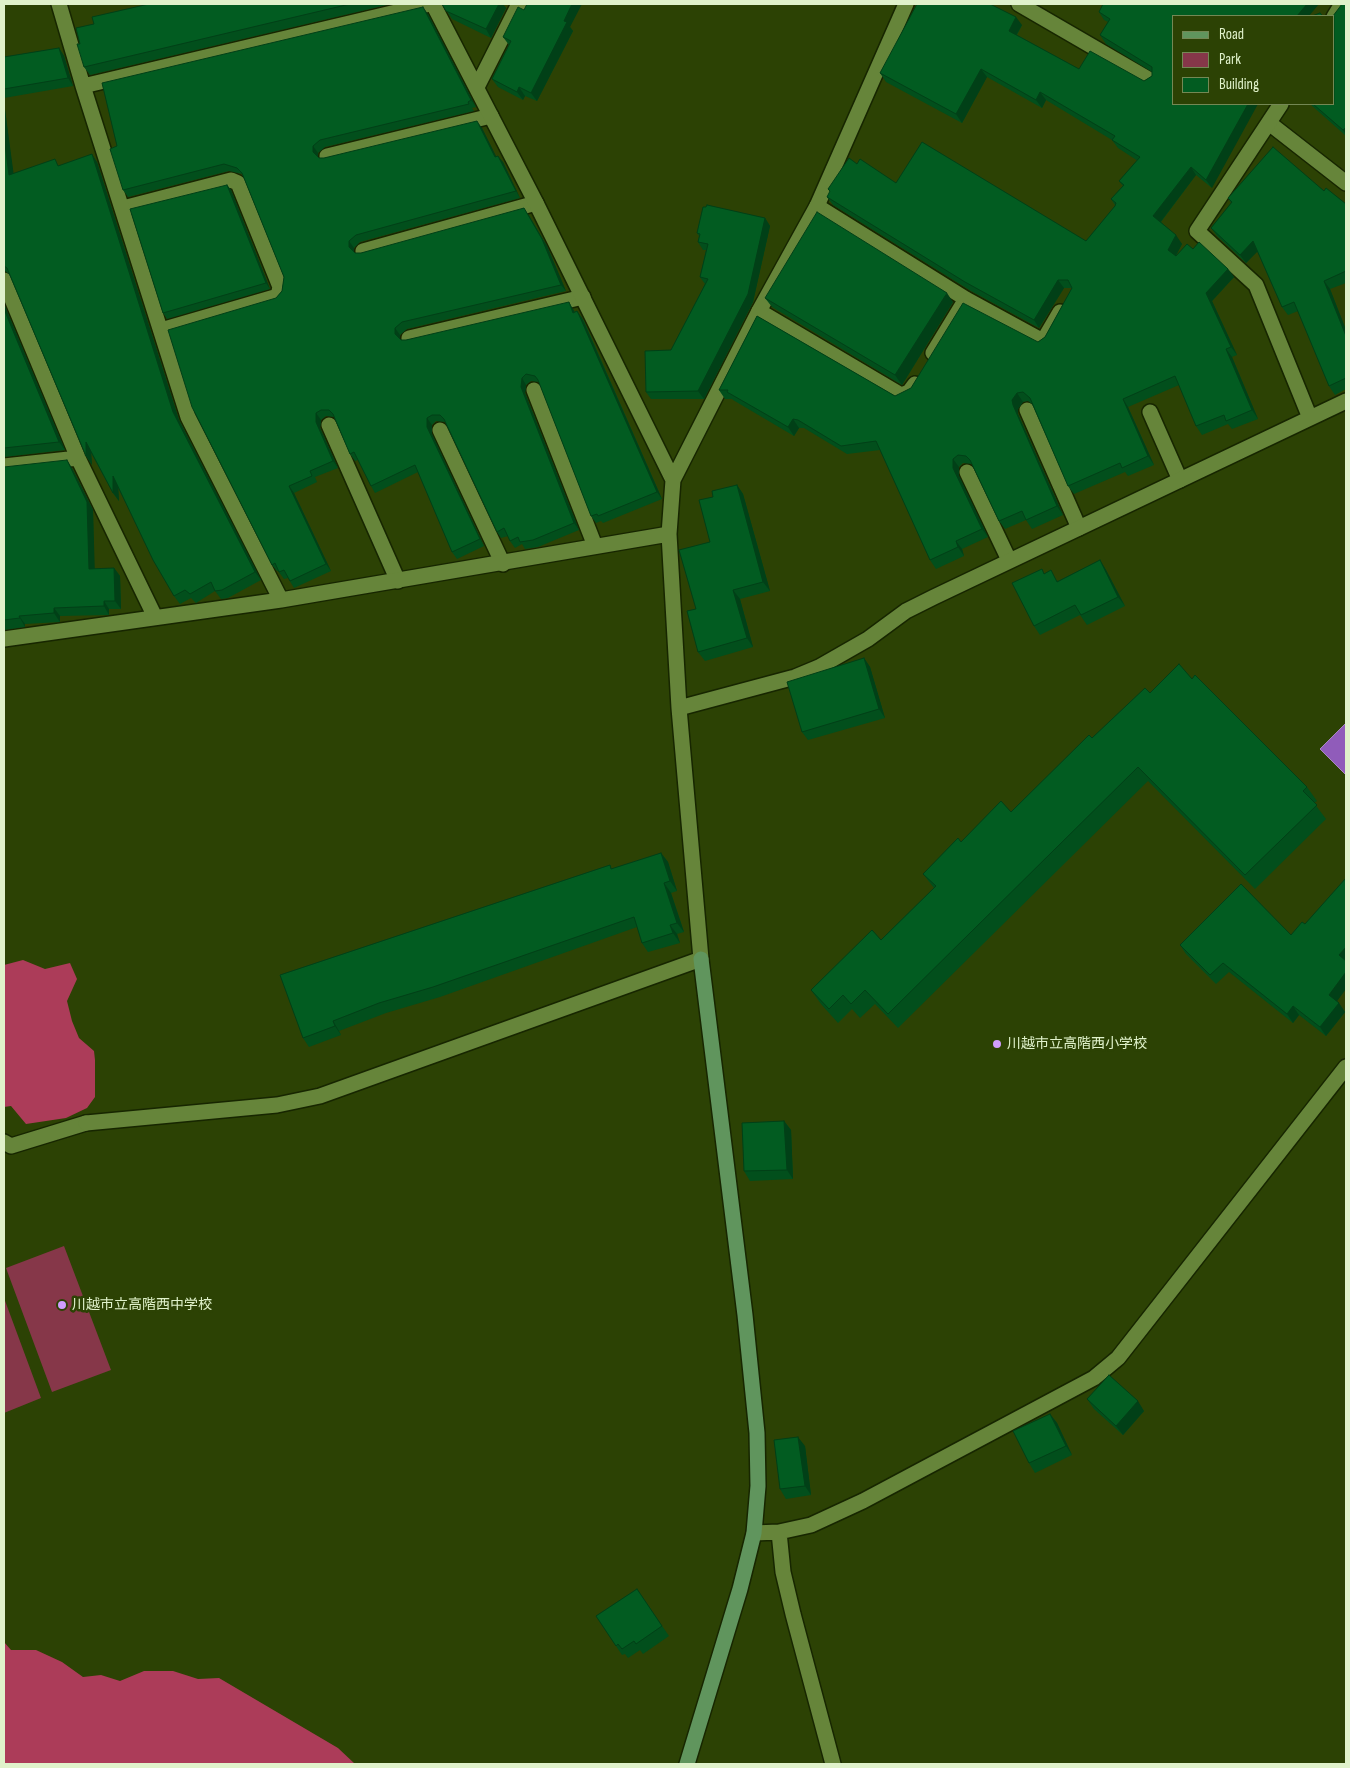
<!DOCTYPE html>
<meta charset="utf-8">
<style>
body{margin:0}
#map{position:relative;width:1350px;height:1768px;overflow:hidden;background:#2c4204;font-family:"Sofia Sans Condensed",sans-serif}
canvas{display:block}
.frame{position:absolute;inset:0;border:5px solid #e0f2cb;pointer-events:none}
.legend{position:absolute;left:1172px;top:15px;width:162px;height:90px;box-sizing:border-box;background:#2c4204;border:1px solid #748854;margin:0;padding:6px 9px;list-style:none;font-size:15px;color:#e0f2cb}
.legend li{display:flex;align-items:center;gap:10px;height:25px}
.legend b{width:25px;border:1px solid #748854}
</style>
<div id="map">
<canvas width="1350" height="1768"></canvas>
<div class="frame"></div>
<ul class="legend">
<li><b style="height:6px;background:#60955d"></b>Road</li>
<li><b style="height:14px;background:#863749"></b>Park</li>
<li><b style="height:14px;background:#025c21"></b>Building</li>
</ul>
</div>
<script>
const ctx = document.querySelector('canvas').getContext('2d');
ctx.lineJoin = 'round';
function paint(path, color) {
  ctx.fillStyle = color;
  ctx.fill(path, 'evenodd');
}
function toPath(rows) {
  const path = new Path2D();
  for (const r of rows) {
    path.moveTo(r[0], r[1]);
    for (let i = 2; i < r.length; i += 2) path.lineTo(r[i], r[i + 1]);
  }
  return path;
}
function trace(path, color, width, dash) {
  ctx.strokeStyle = color;
  ctx.lineWidth = width;
  ctx.lineCap = dash ? 'butt' : 'round';
  ctx.setLineDash(dash || []);
  ctx.stroke(path);
}
function write(font, color, halo, rows, align = 'center') {
  ctx.font = font + ' "Sofia Sans Condensed","Noto Sans JP",sans-serif';
  ctx.lineWidth = 5;
  ctx.setLineDash([]);
  ctx.textBaseline = 'middle';
  ctx.strokeStyle = halo;
  ctx.fillStyle = color;
  for (const [text, x, y, turn = 0] of rows) {
    ctx.save();
    ctx.translate(x, y);
    ctx.rotate((+turn || 0) * Math.PI / 180);
    ctx.textAlign = isNaN(turn) ? turn : align;
    if (halo) ctx.strokeText(text, 0, 0);
    ctx.fillText(text, 0, 0);
    ctx.restore();
  }
}
const green = toPath([
 [64,1246,111,1370,52,1392,6,1268],
 [4,1298,41,1398,4,1413]
]);
const forest = toPath([
 [23,960,45,969,70,963,77,979,67,1001,72,1021,79,1038,94,1051,95,1060,95,1097,87,1108,66,1118,26,1124,11,1106,4,1107,4,965],
 [4,1642,11,1650,36,1650,62,1662,83,1677,101,1675,120,1681,144,1671,173,1671,198,1679,219,1678,338,1748,355,1764,4,1764]
]);
const water = toPath([
 [1346,723,1346,775,1320,749,1346,723]
]);
const lane = toPath([
 [1019,4,1150,80],
 [1269,123,1346,183],
 [327,156,491,116],
 [817,206,966,299,1043,341,1060,312],
 [123,208,231,180,238,183,280,287,278,296,161,330],
 [363,251,536,203],
 [759,311,901,395,909,392,915,384],
 [409,338,583,297],
 [933,353,966,299],
 [534,390,595,546],
 [1027,410,1079,528],
 [1150,412,1180,480],
 [329,425,398,581],
 [440,430,503,564],
 [967,472,1009,560],
 [4,1142,11,1146,86,1123]
]);
const street = toPath([
 [59,4,83,86],
 [433,4,536,203,673,480],
 [1334,17,1342,4],
 [477,87,519,4],
 [1281,104,1197,231,1256,285,1310,418],
 [4,280,78,458,155,617],
 [4,466,78,458],
 [281,600,188,417,83,86,430,4],
 [4,639,281,600,669,534],
 [679,708,795,677,819,667,868,639,906,611,934,597,1346,401],
 [86,1123,277,1105,320,1096,701,959,679,708,669,534,673,480,759,311,817,206,906,4],
 [779,1532,811,1525,863,1501,1094,1378,1118,1358,1346,1067],
 [754,1533,779,1532,783,1572,793,1614,833,1764]
]);
const secondary = toPath([
 [687,1764,740,1589,754,1533,758,1486,757,1433,745,1315,701,959]
]);
const wall = toPath([
 [149,4,391,4,90,75,84,67,80,44,94,24],
 [442,4,503,4,506,8,491,38,452,19],
 [1346,4,1346,136,1310,104,1334,104],
 [524,10,570,27,573,31,537,101,525,96,523,100,498,87,492,79,509,45,503,37],
 [1099,12,1174,16,1212,188,1196,175,1161,222,1182,244,1176,256,1193,249,1228,269,1234,277,1212,301,1237,355,1232,357,1258,419,1232,429,1228,424,1202,435,1196,426,1179,385,1128,407,1154,465,1128,476,1125,472,1074,494,1068,486,1032,404,1028,401,1023,402,1018,409,1018,414,1063,515,1032,529,1026,520,1005,529,999,521,972,464,963,463,959,467,959,476,988,537,962,549,964,556,936,569,930,560,880,450,847,454,804,428,799,428,794,436,733,400,732,399,725,399,719,390,757,316,895,396,1038,342,1045,337,1072,288,1064,288,1039,328,971,291,833,205,827,197,830,192,828,189,857,164,896,183,1086,241,1115,206,1115,205,1111,199,1123,186,1119,181,1138,161,1118,148,1112,140,1046,100,1042,108,987,77,962,123,886,82,880,73,1022,25,1017,35,1079,69,1144,81,1152,76,1152,72,1106,44,1100,35,1108,22,1104,20],
 [428,14,476,107,472,108,474,111,325,147,318,153,318,157,319,158,324,158,482,128,496,157,503,162,520,198,360,242,354,248,354,252,355,253,361,253,529,215,547,246,566,291,407,329,400,335,400,339,401,340,406,340,573,309,575,312,577,311,584,321,662,499,603,523,601,521,596,523,591,516,539,382,531,381,526,385,525,393,579,530,538,547,525,549,522,544,515,548,510,541,508,536,501,538,497,532,445,422,436,421,432,425,432,434,484,546,457,559,452,552,418,472,375,493,371,486,358,460,355,461,350,454,334,417,326,416,321,420,320,428,338,468,315,477,317,482,294,493,331,571,294,588,288,578,284,579,278,571,277,571,272,565,276,298,282,291,284,277,243,176,242,174,229,171,128,197,123,190,117,146],
 [59,48,64,56,73,86,4,98,4,57],
 [4,102,13,174,60,165,97,162,179,420,261,580,228,598,221,599,215,591,196,603,191,598,180,604,174,596,118,488,119,501,113,493,91,453,92,465,86,456,9,274,5,271,4,271],
 [227,185,231,190,270,289,167,319,163,313],
 [1324,191,1346,204,1346,283,1330,289,1346,330,1346,389,1335,395,1329,386,1298,311,1288,315,1282,307,1257,251,1246,263,1217,236,1211,228,1231,203,1228,198],
 [765,218,770,226,753,302,704,399,651,399,646,392,671,350,705,284,700,277,706,250,703,250,698,242,699,236,697,233],
 [765,298,953,302,902,385,772,307],
 [4,304,65,450,4,457],
 [4,467,72,468,93,510,94,569,114,568,120,576,121,609,109,609,109,615,60,616,60,622,25,624,25,627,4,630],
 [737,485,743,494,770,591,740,599,753,647,705,661,698,652,696,609,710,542,713,497],
 [1100,560,1106,570,1125,606,1087,625,1080,615,1040,635,1034,626,1045,573,1058,581],
 [864,658,870,667,885,718,808,740,802,732],
 [1192,679,1307,787,1317,801,1314,803,1326,819,1255,889,1148,781,898,1028,875,1004,860,1018,852,1009,838,1023,821,1004,811,990,881,940,934,888,923,874,961,842,1011,812,1092,738,1150,693],
 [661,853,668,862,677,891,671,893,684,932,677,934,680,943,648,952,642,943,637,927,440,997,386,1013,339,1031,341,1035,309,1047,303,1038,610,865,612,869],
 [1180,945,1337,1001,1345,1012,1326,1036,1299,1015,1293,1023,1229,972,1216,984,1186,954],
 [784,1121,791,1130,793,1179,750,1181,744,1171],
 [1087,1399,1144,1411,1123,1435,1094,1409],
 [1050,1414,1057,1423,1072,1455,1035,1473,1029,1463],
 [805,1446,811,1495,786,1499,780,1489],
 [637,1589,669,1636,643,1654,640,1650,628,1658,625,1654,622,1655,596,1616]
]);
const shadedWall = toPath([
 [499,4,503,4,506,8,491,38,486,29],
 [572,4,582,4,570,27,573,31,537,101,531,93,564,21],
 [1307,4,1319,4,1309,16,1297,16],
 [423,7,428,14,476,107,471,100],
 [1016,17,1022,25,1014,39,1009,31],
 [59,48,64,56,73,86,68,78],
 [981,69,987,77,962,123,956,114],
 [519,87,525,96,523,100,517,92],
 [1040,92,1046,100,1042,108,1036,100],
 [4,102,15,184,9,175,4,137],
 [1248,104,1258,104,1212,188,1206,180],
 [477,121,482,128,500,164,495,157],
 [1346,127,1346,135,1343,130],
 [313,146,318,153,318,159,313,152],
 [92,154,97,162,179,420,261,580,255,572,173,412],
 [498,156,503,162,520,198,516,191],
 [1191,167,1196,175,1159,224,1153,216],
 [227,185,231,190,270,289,266,283],
 [524,208,547,246,566,291,561,285],
 [765,218,770,226,753,302,704,399,698,391],
 [1176,235,1182,244,1174,259,1168,250],
 [349,241,354,248,354,254,349,247],
 [1253,241,1259,250,1246,263,1240,255],
 [1228,269,1234,277,1212,301,1237,355,1231,347,1206,293],
 [1058,280,1064,288,1039,328,1034,320],
 [1324,281,1330,289,1346,330,1346,336],
 [947,293,953,302,902,385,895,375],
 [569,302,573,309,578,319,573,313],
 [4,304,65,450,59,442,4,309],
 [577,311,582,318,662,499,657,492],
 [395,328,400,335,400,341,395,334],
 [1226,349,1232,357,1258,419,1252,410],
 [522,378,526,385,525,393,579,530,574,523,521,387],
 [1017,393,1023,402,1018,409,1018,414,1063,515,1057,506,1013,405,1012,400],
 [1123,399,1128,407,1154,465,1148,456],
 [316,413,321,420,320,428,338,468,333,461,316,422],
 [427,418,432,425,432,434,484,546,480,539,427,427],
 [793,419,799,428,794,436,788,427],
 [86,442,91,450,92,465,86,456],
 [953,459,959,467,959,476,988,537,982,529,953,468],
 [67,460,72,468,93,510,95,577,89,569],
 [113,476,118,484,119,501,113,493],
 [737,485,743,494,770,591,763,582],
 [289,486,294,493,331,571,326,564],
 [956,541,962,549,964,556,958,547],
 [1100,560,1106,570,1125,606,1118,597],
 [114,568,120,576,121,609,115,601],
 [733,590,740,599,753,647,747,638],
 [104,601,109,609,109,615,104,606],
 [54,608,60,616,60,622,54,613],
 [19,616,25,624,25,627,20,618],
 [864,658,870,667,885,718,879,709],
 [661,853,668,862,677,891,670,881],
 [664,883,671,893,684,932,677,923],
 [670,925,677,934,680,943,673,933],
 [1346,947,1346,963,1339,955],
 [1346,972,1346,989,1335,1004,1329,995],
 [1339,1003,1345,1012,1326,1036,1320,1027],
 [1293,1006,1299,1015,1293,1023,1287,1014],
 [333,1021,339,1031,341,1035,335,1026],
 [784,1121,791,1130,793,1179,787,1170],
 [1138,1401,1144,1411,1123,1435,1116,1426],
 [1050,1414,1057,1423,1072,1455,1066,1446],
 [798,1437,805,1446,811,1495,805,1486]
]);
const building = toPath([
 [149,4,350,4,84,67,77,44,80,44,76,28,94,24,92,17,149,4],
 [442,4,499,4,486,29,446,11,442,4],
 [527,4,572,4,564,21,567,22,531,93,519,87,517,92,492,79,511,41,503,37,518,7,524,10,527,4],
 [917,4,990,4,1016,17,1009,31,1079,69,1090,51,1144,81,1152,76,1152,67,1100,35,1110,19,1099,12,1103,4,1307,4,1297,16,1174,16,1174,104,1248,104,1206,180,1191,167,1153,216,1176,235,1168,250,1176,256,1187,244,1193,249,1199,242,1228,269,1206,293,1231,347,1226,349,1252,410,1226,421,1224,415,1196,426,1175,376,1123,399,1148,456,1122,468,1120,463,1068,486,1030,398,1023,392,1017,393,1012,400,1013,405,1057,506,1026,520,1022,511,999,521,970,460,966,456,958,455,953,459,953,468,982,529,956,541,958,547,930,560,876,441,841,446,798,420,793,419,788,427,727,392,728,390,719,390,757,316,895,396,911,388,963,303,1038,342,1045,337,1072,288,1068,280,1058,280,1034,320,965,282,827,197,830,191,828,189,849,158,857,164,860,159,896,183,922,142,1086,241,1115,206,1116,203,1111,199,1124,185,1119,181,1140,157,1112,140,1115,136,1040,92,1036,100,981,69,956,114,880,73,917,4],
 [1342,4,1346,4,1346,127,1343,130,1313,104,1334,104,1334,16,1333,16,1342,4],
 [423,7,471,100,468,102,469,104,320,140,313,146,313,152,319,158,324,158,477,121,495,157,498,156,516,191,356,235,349,241,349,247,355,253,361,253,524,208,542,239,561,285,402,322,395,328,395,334,401,340,406,340,569,302,573,313,577,311,579,315,657,492,598,516,597,514,591,516,538,380,535,376,526,374,522,378,521,387,574,523,533,540,520,542,518,537,510,541,504,528,497,532,444,419,440,415,432,415,427,418,427,427,480,539,452,552,415,465,371,486,354,452,350,454,333,414,329,410,321,410,316,413,316,422,333,461,310,471,312,476,289,486,326,564,290,581,284,570,279,572,275,563,272,565,192,407,168,330,276,298,282,291,284,277,242,173,237,168,224,164,123,190,110,149,117,146,102,83,423,7],
 [1320,13,1323,16,1312,16,1320,13],
 [59,48,68,78,4,89,4,57,59,48],
 [4,137,9,175,55,159,58,166,92,154,173,412,255,572,222,590,215,591,211,582,190,594,185,590,174,596,153,560,113,476,113,493,86,442,86,456,7,268,4,266,4,137],
 [1273,147,1324,191,1326,188,1346,204,1346,271,1324,281,1346,336,1346,378,1329,386,1294,302,1282,307,1253,241,1240,255,1211,228,1232,202,1228,198,1273,147],
 [227,185,266,283,163,313,130,209,227,185],
 [707,205,765,218,748,294,698,391,646,392,645,351,671,350,708,279,700,277,708,244,698,242,700,234,697,233,703,207,706,207,707,205],
 [817,212,947,293,895,375,765,298,817,212],
 [4,309,59,442,4,448,4,309],
 [67,460,87,502,89,569,114,568,115,601,104,601,104,606,54,608,54,613,19,616,20,618,4,620,4,467,67,460],
 [737,485,763,582,733,590,747,638,698,652,687,611,696,609,679,550,710,542,699,500,713,497,712,491,737,485],
 [1100,560,1118,597,1081,615,1075,605,1034,626,1012,583,1042,569,1044,574,1051,570,1057,582,1100,560],
 [864,658,879,709,802,732,787,682,864,658],
 [1179,664,1192,679,1195,675,1307,787,1303,791,1317,805,1245,875,1138,767,888,1014,865,990,851,1004,843,995,829,1009,811,990,872,930,881,940,936,886,923,874,958,838,961,842,1001,801,1011,812,1089,735,1092,738,1145,688,1150,693,1179,664],
 [661,853,670,881,664,883,677,923,670,925,673,933,642,943,634,917,433,987,379,1003,333,1021,335,1026,303,1038,280,975,610,865,611,869,661,853],
 [1346,878,1346,947,1339,955,1346,961,1346,972,1329,995,1339,1003,1320,1027,1293,1006,1287,1014,1223,963,1210,975,1180,945,1241,884,1291,935,1302,922,1305,924,1346,878],
 [784,1121,787,1170,744,1171,742,1123,784,1121],
 [1109,1375,1138,1401,1116,1426,1087,1399,1109,1375],
 [1050,1414,1066,1446,1029,1463,1013,1431,1050,1414],
 [798,1437,805,1486,780,1489,774,1440,798,1437],
 [637,1589,662,1626,636,1644,634,1641,622,1649,618,1644,616,1646,596,1616,637,1589]
]);
const markers = [
 [997,1044,5,"#d19dfe"],
 [62,1305,5,"#d19dfe"]
];
const poiNames = [
 ["川越市立高階西小学校",1007,1044],
 ["川越市立高階西中学校",72,1305]
];
paint(green, '#863749');
paint(forest, '#ac3c59');
paint(water, '#905cba');
trace(water, '#a889bf', 1);
trace(lane, '#172600', 18);
trace(street, '#172600', 18);
trace(secondary, '#172600', 18);
trace(lane, '#66853a', 15);
trace(street, '#66853a', 15);
trace(secondary, '#60955d', 15);
paint(wall, '#024f1c');
paint(shadedWall, '#014017');
paint(building, '#025c21');
trace(building, '#014017', 1);
for (const [x, y, r, color] of markers) {
  const dot = new Path2D();
  dot.arc(x, y, r, 0, 2 * Math.PI);
  ctx.fillStyle = color;
  ctx.fill(dot);
  trace(dot, '#2c4204', 2);
}
write('14px', '#e0f2cb', '#2c4204', poiNames, 'left');
</script>
